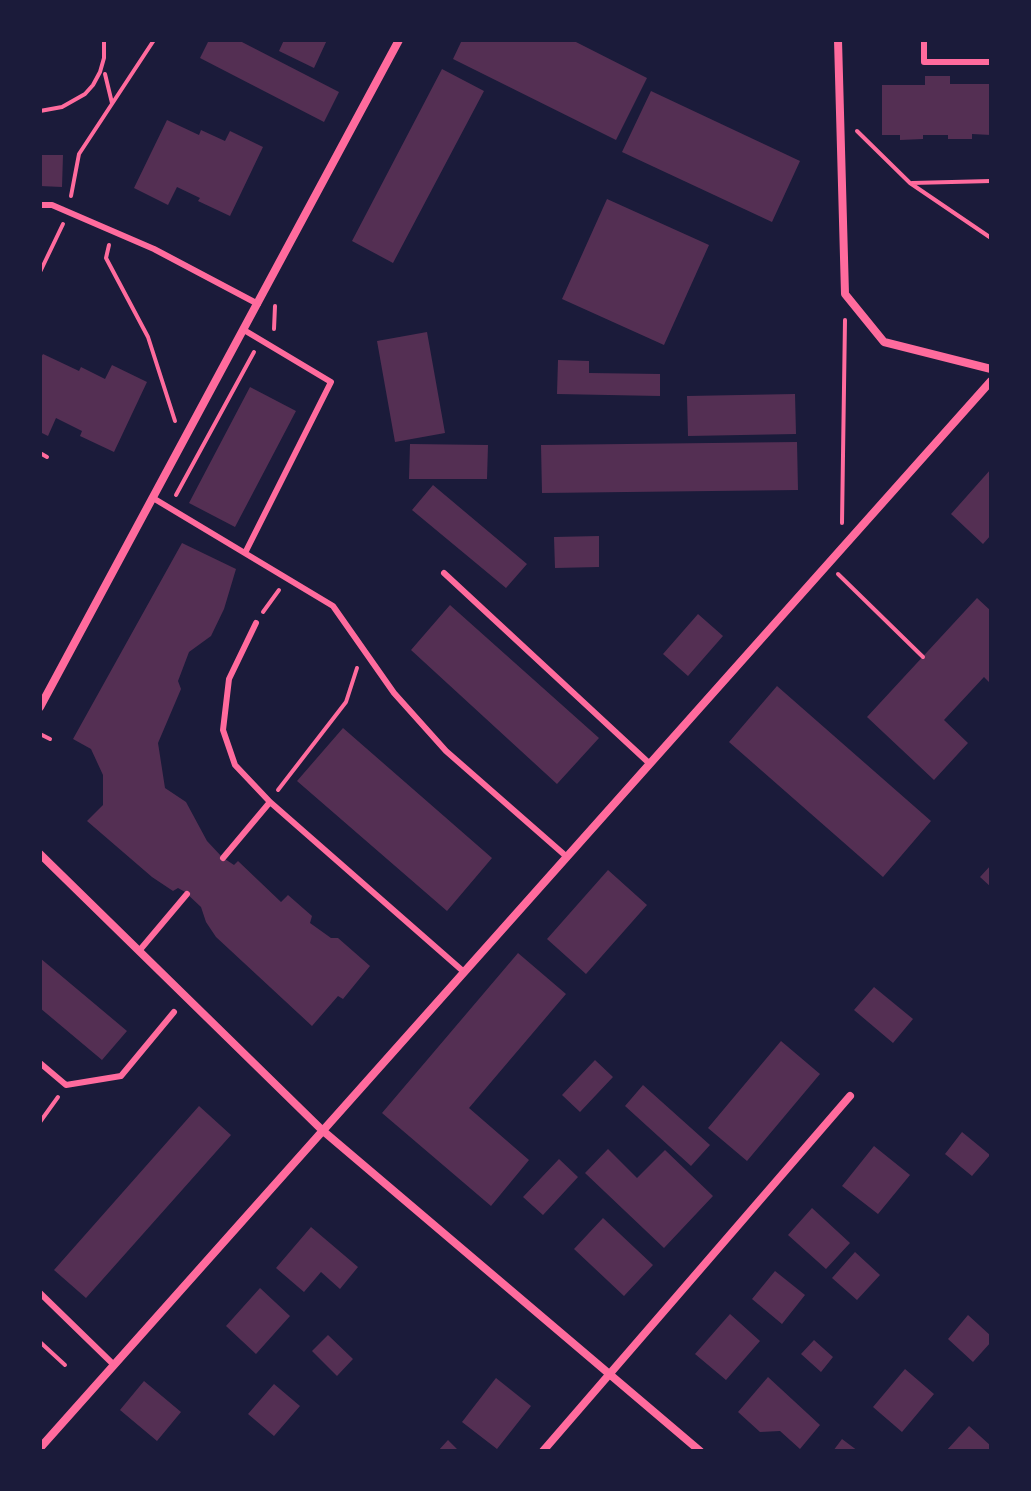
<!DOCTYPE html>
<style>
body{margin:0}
#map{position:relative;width:1031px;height:1491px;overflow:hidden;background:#1b1b3a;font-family:Manrope,sans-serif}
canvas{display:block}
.frame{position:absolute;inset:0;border:42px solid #1b1b3a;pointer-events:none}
</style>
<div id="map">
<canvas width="1031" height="1491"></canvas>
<div class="frame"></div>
</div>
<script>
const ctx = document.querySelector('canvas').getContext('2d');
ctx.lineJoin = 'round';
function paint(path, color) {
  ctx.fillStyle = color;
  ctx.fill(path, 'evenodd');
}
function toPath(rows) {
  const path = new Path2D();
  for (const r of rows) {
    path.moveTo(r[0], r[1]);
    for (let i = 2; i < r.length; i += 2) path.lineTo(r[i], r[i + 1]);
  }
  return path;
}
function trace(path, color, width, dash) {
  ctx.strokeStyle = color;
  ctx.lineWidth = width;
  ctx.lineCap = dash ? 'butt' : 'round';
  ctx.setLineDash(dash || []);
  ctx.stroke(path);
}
const building = toPath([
 [209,40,238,40,339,92,324,122,200,58],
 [284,40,327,40,314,68,279,51],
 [462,40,572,40,647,78,616,140,453,59],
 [442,69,484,91,393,263,352,241],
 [925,76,950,76,950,84,991,84,991,135,972,134,972,139,948,139,948,135,923,135,923,139,900,140,900,135,882,135,882,85,925,85],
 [651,91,800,161,772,222,622,152],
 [167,120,199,135,201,130,225,141,230,131,263,147,230,216,198,201,200,198,177,187,168,205,134,188],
 [40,155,63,155,62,187,40,186],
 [607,199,709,245,664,345,562,299],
 [427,332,445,433,395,442,377,341],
 [43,354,79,371,81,367,105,379,112,365,147,382,114,452,80,436,82,431,56,418,48,436,40,432,40,359],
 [558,360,589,361,589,373,660,374,660,396,557,394],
 [250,387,296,411,235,527,189,503],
 [795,394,796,434,688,436,687,396],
 [797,442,798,490,542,493,541,445],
 [410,444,488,445,487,479,409,479],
 [991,469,991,535,983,544,951,514],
 [433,485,527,564,506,588,412,510],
 [599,536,599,567,555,568,554,537],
 [182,543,236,569,224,609,211,636,189,652,178,681,181,689,158,743,165,788,186,802,207,841,222,857,234,865,238,861,281,902,288,895,312,916,310,923,331,938,338,938,370,966,343,999,338,996,312,1026,216,937,206,922,201,907,185,892,178,888,173,891,152,877,87,821,103,805,103,775,91,749,73,739],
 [977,598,991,611,991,684,984,677,944,720,968,743,934,780,867,717],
 [450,605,599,738,557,784,411,650],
 [698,614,723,636,688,676,663,654],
 [777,686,931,821,883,877,729,742],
 [343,728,492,858,447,911,297,781],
 [991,865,991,887,980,877],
 [608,870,647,905,586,974,547,939],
 [518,953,566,994,469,1108,529,1160,491,1206,382,1113],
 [40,958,127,1031,102,1060,40,1008],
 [874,987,913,1019,893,1043,854,1010],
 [781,1041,820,1074,747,1161,708,1128],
 [595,1060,613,1077,580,1112,562,1095],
 [643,1085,710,1145,691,1166,625,1106],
 [199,1106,231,1135,86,1298,54,1270],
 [962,1132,990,1155,972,1176,945,1154],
 [874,1146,910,1175,878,1214,842,1186],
 [608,1149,637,1178,665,1150,713,1196,664,1248,585,1173],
 [559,1159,578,1177,543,1215,523,1197],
 [812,1208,850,1243,826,1269,788,1235],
 [603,1218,653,1265,624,1296,574,1249],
 [311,1227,358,1267,340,1289,321,1272,304,1292,276,1268],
 [855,1252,880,1275,857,1300,832,1278],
 [775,1271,805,1295,782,1324,752,1299],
 [260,1288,290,1316,256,1354,226,1326],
 [730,1314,760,1341,726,1380,695,1354],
 [968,1315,991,1336,991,1342,973,1362,948,1339],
 [328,1335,353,1359,337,1376,312,1351],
 [814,1340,833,1357,821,1372,801,1354],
 [905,1369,934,1394,902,1432,873,1407],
 [768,1377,820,1425,800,1449,780,1431,760,1432,738,1412],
 [496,1378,531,1406,497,1449,462,1422],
 [144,1381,181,1412,157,1441,120,1410],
 [274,1384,300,1406,274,1436,248,1414],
 [969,1426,991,1446,991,1451,946,1451],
 [842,1439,858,1451,833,1451],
 [448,1440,459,1451,438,1451]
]);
const path = toPath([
 [105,74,112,103],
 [40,111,62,107,85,94,93,85,100,72,104,58,104,40],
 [857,131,910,183,991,238],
 [912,183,991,181],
 [71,196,79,154,154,40],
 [109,245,106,258,148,337,175,421],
 [40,272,63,224],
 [274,329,275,306],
 [40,453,47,457],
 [176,495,254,352],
 [842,523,845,320],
 [838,574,923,657],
 [263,612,279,590],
 [40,734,50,739],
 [278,790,346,702,357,668],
 [40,1122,58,1097],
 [40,1342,65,1365]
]);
const service = toPath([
 [924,40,924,62,991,62],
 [40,205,52,205,154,249,258,304],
 [244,330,331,382,245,553],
 [153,498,333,606,394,693,446,751,567,857],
 [444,573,650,764],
 [256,623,229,679,223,730,235,765,270,802,464,972],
 [223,858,270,802],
 [139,951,187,894],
 [40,1063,66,1085,121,1076,174,1012],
 [40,1293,114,1365]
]);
const minor = toPath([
 [838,40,845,294,884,342,991,369],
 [40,707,399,40],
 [40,854,322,1130,700,1451],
 [40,1448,991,381],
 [543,1451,850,1096]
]);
paint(building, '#542f53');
trace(path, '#ff6b9d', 4);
trace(service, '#ff6b9d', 6);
trace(minor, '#ff6b9d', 8);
</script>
